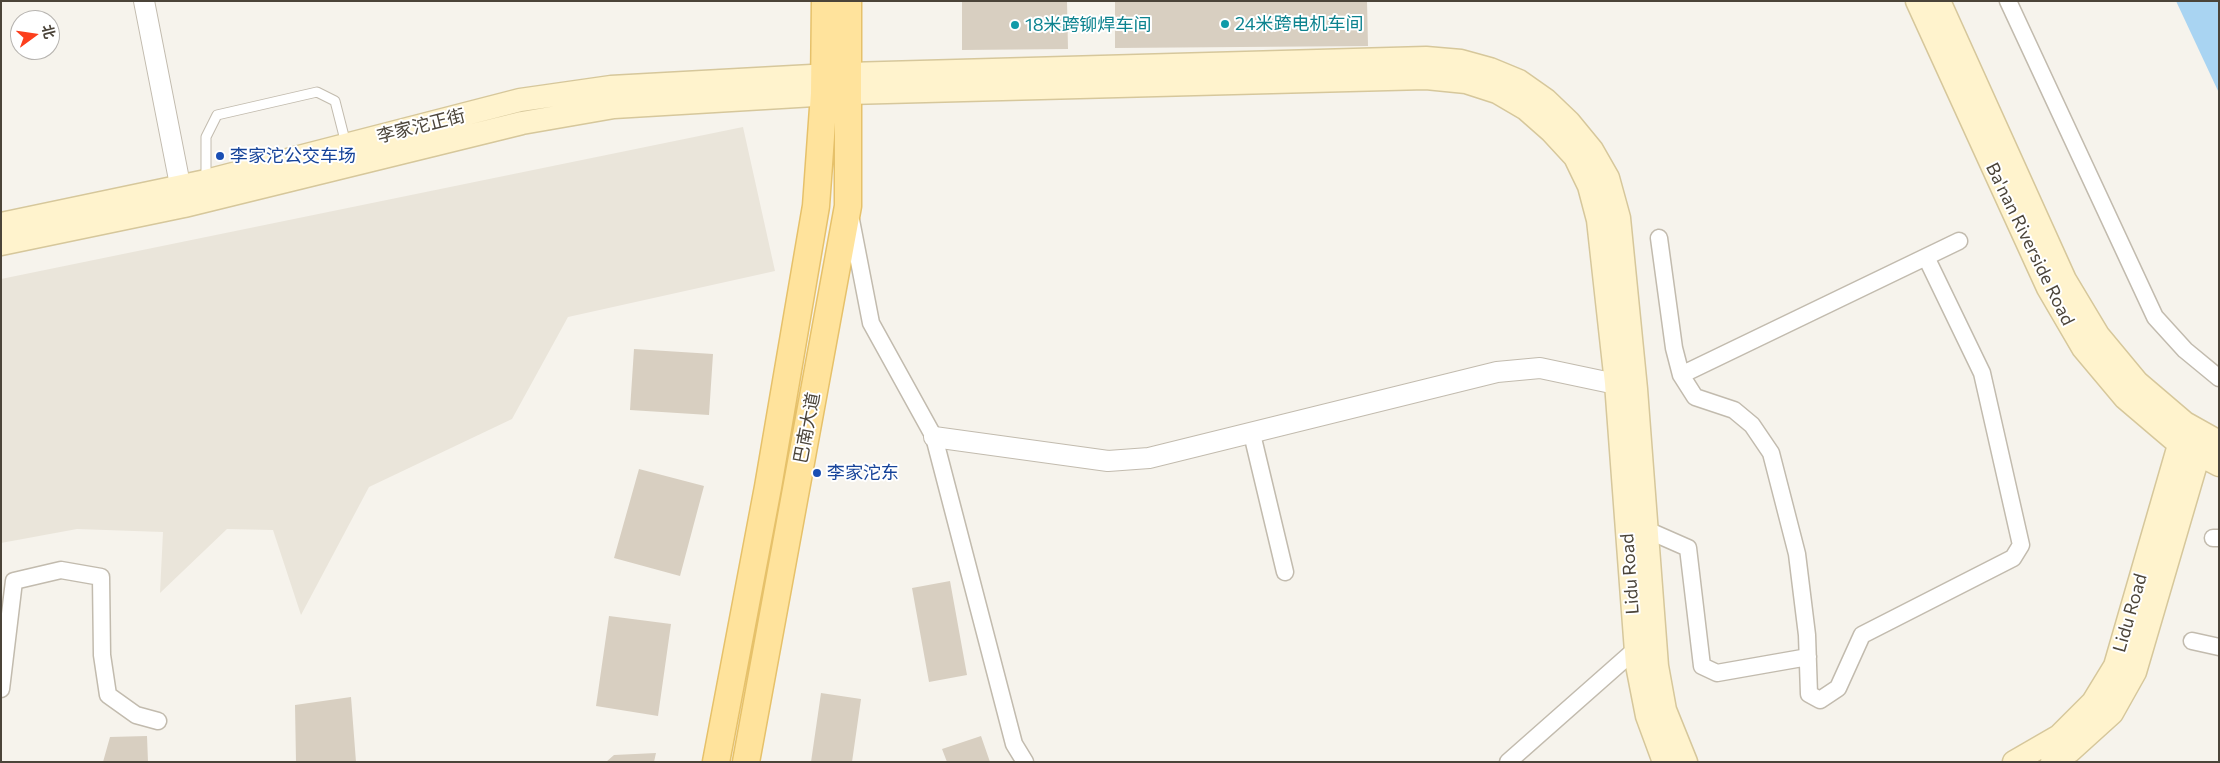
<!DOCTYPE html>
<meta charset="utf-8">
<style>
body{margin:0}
#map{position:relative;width:2220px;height:763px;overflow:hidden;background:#f6f3ec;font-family:Commissioner,"Noto Sans SC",sans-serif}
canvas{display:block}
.frame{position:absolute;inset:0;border:2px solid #4b4439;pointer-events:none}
.north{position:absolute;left:10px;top:10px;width:50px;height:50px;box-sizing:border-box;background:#fff;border:1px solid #b7b4b0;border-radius:50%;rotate:76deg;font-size:14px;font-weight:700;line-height:20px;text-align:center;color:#4b4439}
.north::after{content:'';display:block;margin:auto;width:18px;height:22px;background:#fc3f1d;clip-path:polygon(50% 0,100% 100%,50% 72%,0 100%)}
</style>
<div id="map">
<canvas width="2220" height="763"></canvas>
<div class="frame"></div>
<div class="north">北</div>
</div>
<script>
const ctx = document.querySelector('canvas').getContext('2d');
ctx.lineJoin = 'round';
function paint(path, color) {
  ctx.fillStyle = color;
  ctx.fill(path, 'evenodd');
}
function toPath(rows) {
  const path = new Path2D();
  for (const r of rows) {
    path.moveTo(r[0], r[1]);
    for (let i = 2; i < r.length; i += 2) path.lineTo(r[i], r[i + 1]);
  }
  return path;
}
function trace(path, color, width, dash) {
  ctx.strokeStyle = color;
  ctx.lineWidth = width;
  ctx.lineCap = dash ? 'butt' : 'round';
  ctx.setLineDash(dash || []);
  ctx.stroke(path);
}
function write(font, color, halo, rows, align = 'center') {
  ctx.font = font + ' Commissioner,"Noto Sans SC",sans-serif';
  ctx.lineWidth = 4;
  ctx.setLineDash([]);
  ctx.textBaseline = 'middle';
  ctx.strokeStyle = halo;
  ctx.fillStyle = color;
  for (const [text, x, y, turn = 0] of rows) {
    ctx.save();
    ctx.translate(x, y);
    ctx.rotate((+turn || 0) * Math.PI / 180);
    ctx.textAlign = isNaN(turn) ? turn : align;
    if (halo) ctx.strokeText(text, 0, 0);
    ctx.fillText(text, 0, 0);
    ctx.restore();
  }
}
const residential = toPath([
 [743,127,775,271,568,317,512,419,369,487,301,615,273,530,227,529,160,593,163,532,77,529,1,543,1,279]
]);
const water = toPath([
 [2176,1,2219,1,2219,93]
]);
const building = toPath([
 [962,1,1067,1,1068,49,962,50],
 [1115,1,1367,1,1368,46,1115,48],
 [634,349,713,354,709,415,630,410],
 [639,469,704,486,680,576,614,558],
 [950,581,967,675,929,682,912,588],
 [609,616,671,624,658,716,596,706],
 [821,693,861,699,852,762,811,762],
 [351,697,356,762,296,762,295,705],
 [147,736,148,762,103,762,110,737],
 [981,736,990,762,947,762,942,749],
 [656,753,654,762,606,762,614,755]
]);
const service = toPath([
 [206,181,206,137,217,115,317,92,335,101,346,144]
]);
const minor = toPath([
 [2008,1,2155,317,2185,350,2219,378],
 [851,220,871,323,934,437,1014,744,1025,762],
 [1659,238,1674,348,1681,375,1695,397,1734,410,1752,425,1771,453,1797,554,1807,635,1809,694,1820,700,1838,688,1862,635,2013,558,2021,545,1982,373,1926,257],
 [1681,375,1959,241],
 [1252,434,1285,572],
 [1647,530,1688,548,1702,666,1717,673,1808,657],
 [2213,538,2219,538],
 [2192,641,2219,647],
 [1,689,14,581,61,570,101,577,102,655,108,695,136,715,158,721],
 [1508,762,1636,649]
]);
const tertiary = toPath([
 [144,1,183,200],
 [934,437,1108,461,1149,458,1497,372,1540,368,1630,387]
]);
const secondary = toPath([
 [1917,1,2048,288,2083,348,2125,398,2179,444,2219,465],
 [1939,1,2065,280,2098,335,2137,382,2185,423,2219,442],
 [1,224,206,181,520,100,611,87,848,74,1426,58,1461,61,1490,69,1519,81,1546,100,1569,122,1592,150,1608,178,1619,218,1636,389,1657,666,1665,710,1686,762],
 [1,244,184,206,522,123,614,107,848,93,1426,78,1466,82,1497,92,1526,109,1551,131,1575,157,1589,186,1598,220,1616,383,1637,665,1647,716,1664,762],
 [2014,762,2059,736,2093,702,2115,666,2183,431],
 [2052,762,2070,751,2112,713,2135,672,2203,440]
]);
const primary = toPath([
 [716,762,768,487,816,206,824,94,825,1],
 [746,762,848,206,848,1]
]);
const markers = [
 [1225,24,5,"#0f9aa8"],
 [1015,25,5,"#0f9aa8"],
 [220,156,5,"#1a4fb4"],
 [817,473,5,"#1a4fb4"]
];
const cultureNames = [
 ["24米跨电机车间",1235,24],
 ["18米跨铆焊车间",1025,25]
];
const streetNames = [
 ["李家沱正街",421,126,-14],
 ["Ba'nan Riverside Road",2030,244,64],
 ["巴南大道",807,428,-79],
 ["Lidu Road",1630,574,-94],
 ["Lidu Road",2130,613,-74]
];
const transitNames = [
 ["李家沱公交车场",230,156],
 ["李家沱东",827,473]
];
paint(residential, '#eae5da');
paint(water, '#a9d4f2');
paint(building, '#d8cfc1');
trace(service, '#c2bbae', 11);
trace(minor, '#c2bbae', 19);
trace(tertiary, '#c2bbae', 22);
trace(secondary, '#d6c79b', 25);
trace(primary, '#e6c16a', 29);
trace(service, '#fff', 9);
trace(minor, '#fff', 16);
trace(tertiary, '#fff', 20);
trace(secondary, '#fff3cd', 22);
trace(primary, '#ffe39c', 26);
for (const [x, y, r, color] of markers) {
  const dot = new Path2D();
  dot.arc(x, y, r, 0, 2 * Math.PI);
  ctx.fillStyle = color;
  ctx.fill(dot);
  trace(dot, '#fff', 2);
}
write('18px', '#0d838f', '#fff', cultureNames, 'left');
write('18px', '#4b4439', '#fff', streetNames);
write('18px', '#164399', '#fff', transitNames, 'left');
</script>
